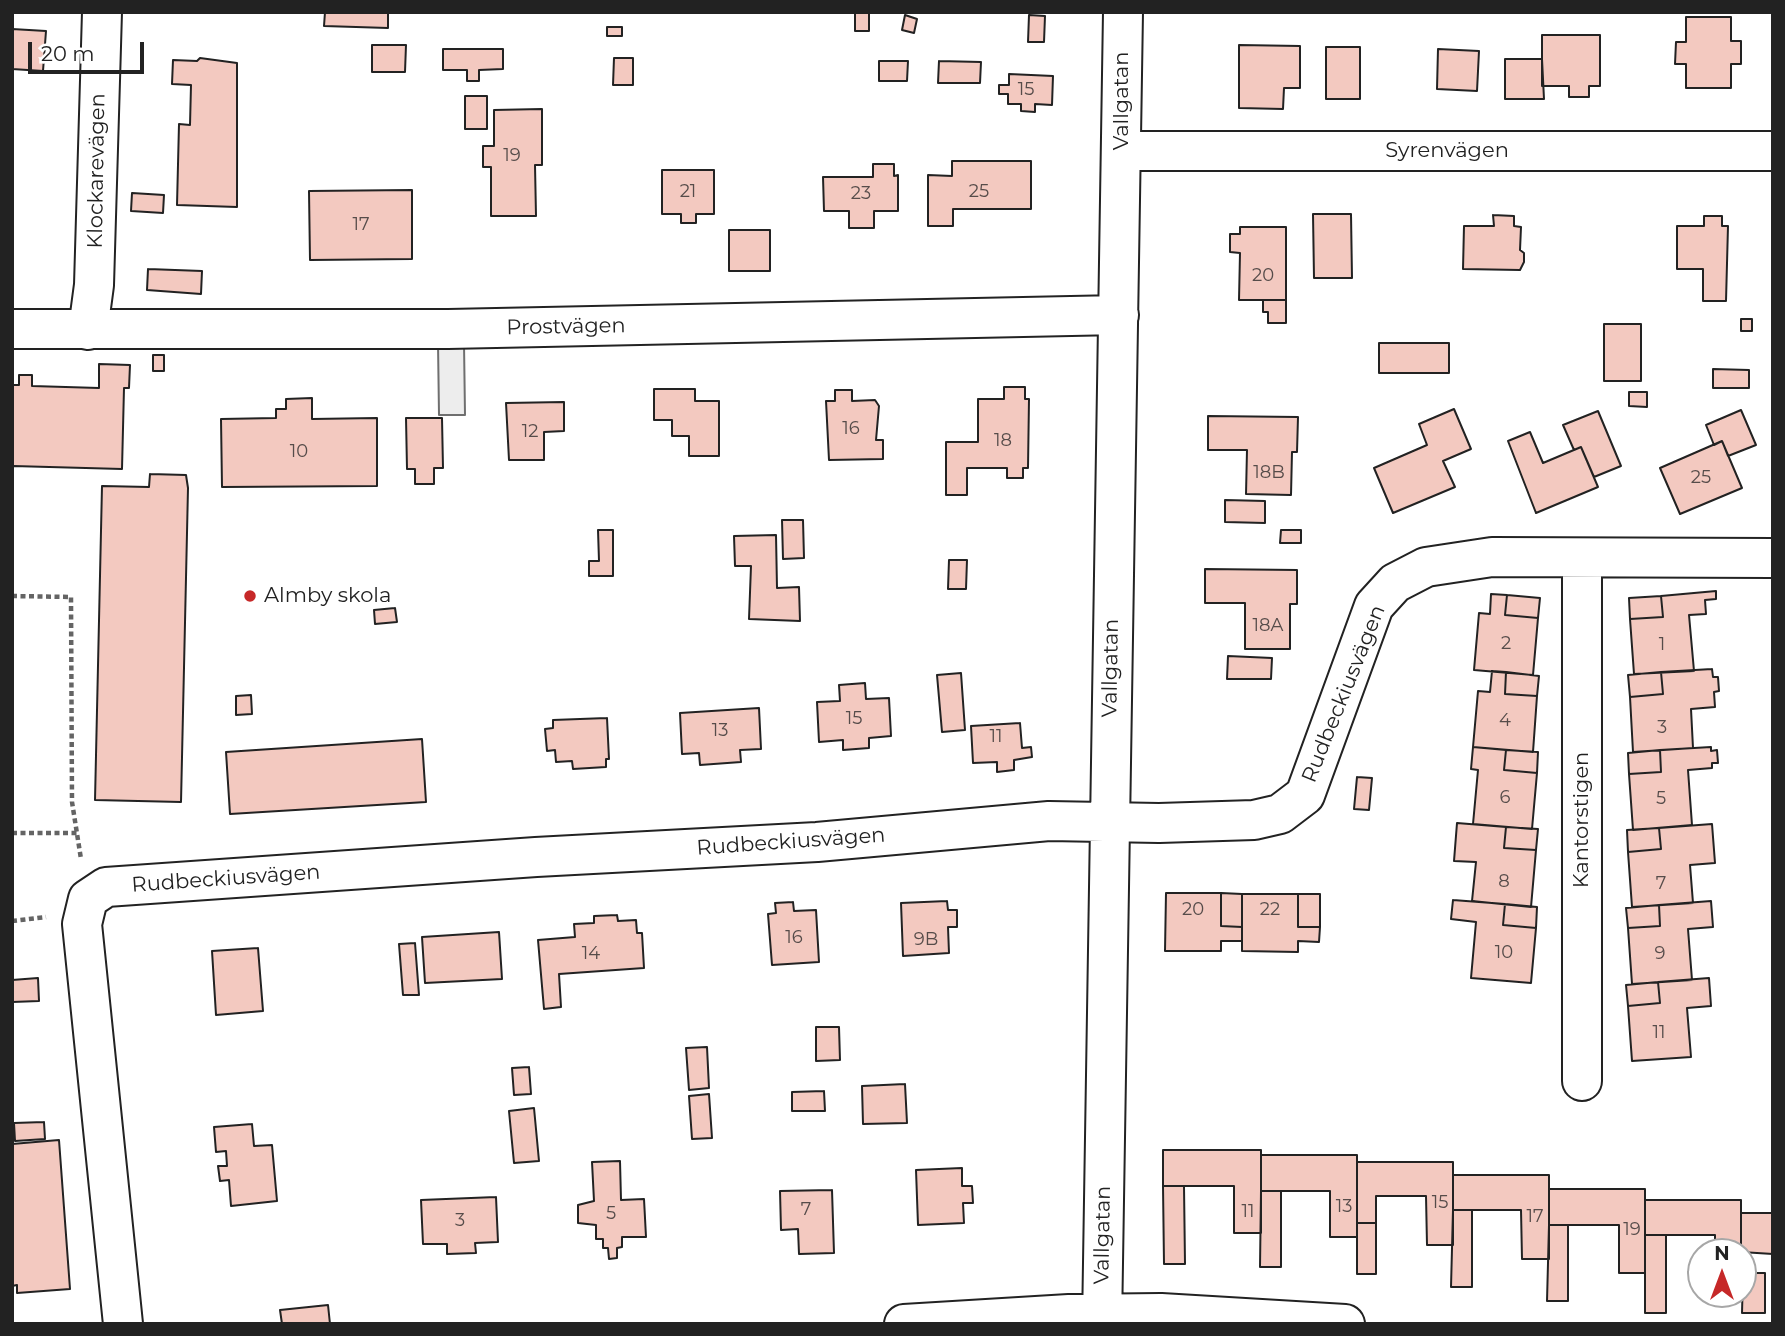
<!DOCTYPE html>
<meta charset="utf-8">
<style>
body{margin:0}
#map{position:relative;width:1785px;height:1336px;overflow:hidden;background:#fff;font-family:Montserrat,sans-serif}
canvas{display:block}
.frame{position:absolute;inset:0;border:14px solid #222;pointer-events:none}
.north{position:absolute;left:1687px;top:1238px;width:70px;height:70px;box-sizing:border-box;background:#fff;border:2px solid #a7a7a7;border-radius:50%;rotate:0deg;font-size:19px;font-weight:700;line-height:28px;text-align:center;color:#222}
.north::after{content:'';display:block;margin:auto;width:24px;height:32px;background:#c62828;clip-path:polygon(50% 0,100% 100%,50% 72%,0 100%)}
.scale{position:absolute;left:28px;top:42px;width:116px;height:32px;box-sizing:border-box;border:4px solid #222;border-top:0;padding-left:9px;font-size:21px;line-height:24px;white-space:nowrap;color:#222;-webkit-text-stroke:5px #fff;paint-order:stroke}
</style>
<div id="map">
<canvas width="1785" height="1336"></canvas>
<div class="frame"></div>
<div class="north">N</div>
<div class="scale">20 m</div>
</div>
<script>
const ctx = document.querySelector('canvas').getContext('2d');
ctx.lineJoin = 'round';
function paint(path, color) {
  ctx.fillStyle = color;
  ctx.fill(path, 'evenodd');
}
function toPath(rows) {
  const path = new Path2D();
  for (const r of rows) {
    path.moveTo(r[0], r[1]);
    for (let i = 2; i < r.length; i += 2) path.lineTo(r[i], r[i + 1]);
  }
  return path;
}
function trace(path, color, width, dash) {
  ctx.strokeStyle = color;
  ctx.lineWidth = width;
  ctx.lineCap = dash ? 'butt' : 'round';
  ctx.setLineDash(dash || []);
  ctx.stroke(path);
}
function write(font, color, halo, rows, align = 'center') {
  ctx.font = font + ' Montserrat,sans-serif';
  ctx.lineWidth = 5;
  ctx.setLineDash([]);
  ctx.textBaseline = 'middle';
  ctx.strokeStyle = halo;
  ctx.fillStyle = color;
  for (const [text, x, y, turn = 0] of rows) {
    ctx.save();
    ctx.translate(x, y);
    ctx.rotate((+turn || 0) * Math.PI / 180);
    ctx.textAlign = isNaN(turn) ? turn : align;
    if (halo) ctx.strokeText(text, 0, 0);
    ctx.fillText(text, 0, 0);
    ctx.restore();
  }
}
const parking = toPath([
 [438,343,464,343,465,415,439,415,438,343]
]);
const building = toPath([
 [325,12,388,12,388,28,324,26,325,12],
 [855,12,869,12,869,31,855,31,855,12],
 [905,15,917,19,914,33,902,30,905,15],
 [1029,15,1045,16,1044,42,1028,42,1029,15],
 [1686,17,1731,17,1731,41,1741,41,1741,64,1731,64,1731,88,1686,88,1686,64,1675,64,1676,42,1686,42,1686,17],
 [607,27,622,27,622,36,607,36,607,27],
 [12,29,46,31,43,71,12,69,12,29],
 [1542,35,1600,35,1600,86,1589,86,1589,97,1569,97,1569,86,1542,86,1542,35],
 [372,45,406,45,405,72,372,72,372,45],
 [1239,45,1300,46,1300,88,1284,88,1283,109,1239,108,1239,45],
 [1326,47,1360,47,1360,99,1326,99,1326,47],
 [443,49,503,49,503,69,479,70,479,81,467,81,467,70,443,70,443,49],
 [1438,49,1479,51,1477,91,1437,89,1438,49],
 [200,58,237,63,237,207,177,205,179,124,190,125,191,85,172,84,173,60,197,61,200,58],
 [614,58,633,58,633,85,613,85,614,58],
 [1505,59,1542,59,1544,99,1505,99,1505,59],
 [879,61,908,61,907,81,879,81,879,61],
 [939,61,981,62,980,83,938,83,939,61],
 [1009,74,1053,76,1052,105,1035,104,1035,112,1021,111,1021,104,1008,104,1008,94,999,94,999,85,1009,85,1009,74],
 [465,96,487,96,487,129,465,129,465,96],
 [542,109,542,165,535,165,536,216,491,216,491,167,483,167,483,146,494,146,494,110,542,109],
 [952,161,1031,161,1031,209,953,209,953,226,928,226,928,175,952,176,952,161],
 [873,164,894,164,894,176,898,175,898,211,874,211,874,228,849,228,849,211,824,211,823,177,873,177,873,164],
 [662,170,714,170,714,214,696,214,696,223,681,223,681,214,662,214,662,170],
 [412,190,412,259,310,260,309,191,412,190],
 [132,193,164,195,163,213,131,211,132,193],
 [1313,214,1351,214,1352,278,1314,278,1313,214],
 [1493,215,1514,216,1514,226,1521,227,1520,250,1524,253,1524,262,1520,270,1463,269,1464,226,1494,226,1493,215],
 [1704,216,1722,216,1722,226,1728,226,1726,301,1703,301,1703,269,1677,269,1677,226,1704,226,1704,216],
 [1240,227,1286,227,1286,300,1239,300,1240,253,1230,252,1230,234,1240,234,1240,227],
 [729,230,770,230,770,271,729,271,729,230],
 [148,269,202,271,201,294,147,290,148,269],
 [1263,300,1286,300,1286,323,1268,323,1268,312,1263,312,1263,300],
 [1741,319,1752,319,1752,331,1741,331,1741,319],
 [1604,324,1641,324,1641,381,1604,381,1604,324],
 [1379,343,1449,343,1449,373,1379,373,1379,343],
 [153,355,164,355,164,371,153,371,153,355],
 [99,364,130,365,129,388,124,388,122,469,13,466,12,481,12,385,19,385,19,375,32,375,32,386,99,388,99,364],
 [1713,369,1749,370,1749,388,1713,388,1713,369],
 [1004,387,1025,387,1025,399,1029,399,1028,468,1023,468,1023,478,1007,478,1007,468,967,468,967,495,946,495,946,442,978,442,978,399,1004,399,1004,387],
 [654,389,695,389,695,401,719,401,719,456,689,456,689,436,672,436,672,420,654,420,654,389],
 [835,390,852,390,852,401,875,400,879,406,876,440,883,440,883,459,829,460,826,401,835,401,835,390],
 [1629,392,1647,392,1647,407,1629,406,1629,392],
 [312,398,312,419,377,418,377,486,222,487,221,419,276,418,276,409,286,409,286,399,312,398],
 [564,402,564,431,544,432,544,460,509,460,506,403,564,402],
 [1454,409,1471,449,1443,461,1455,487,1393,513,1374,468,1427,445,1419,424,1454,409],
 [1741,410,1756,445,1728,456,1722,441,1714,445,1706,425,1741,410],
 [1598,411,1621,466,1594,477,1581,447,1574,450,1563,425,1598,411],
 [1208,416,1298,417,1297,452,1292,452,1291,495,1246,494,1247,450,1208,450,1208,416],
 [406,418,442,418,443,468,434,468,434,484,415,484,415,469,407,469,406,418],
 [1530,432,1543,463,1581,447,1598,487,1536,513,1508,441,1530,432],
 [1722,441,1742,488,1680,514,1660,468,1722,441],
 [150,474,186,475,188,488,181,802,95,800,102,486,149,487,150,474],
 [1225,500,1265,501,1265,523,1225,522,1225,500],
 [782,520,803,520,804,558,783,559,782,520],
 [598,530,613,530,613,576,589,576,589,561,599,561,598,530],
 [1281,530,1301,530,1301,543,1280,543,1281,530],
 [776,535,777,588,799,587,800,621,749,619,751,566,735,566,734,536,776,535],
 [949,560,967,560,966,589,948,589,949,560],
 [1205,569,1297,570,1297,604,1290,604,1290,649,1245,649,1245,603,1205,603,1205,569],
 [1716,591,1716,599,1705,600,1706,614,1689,615,1694,671,1634,674,1630,619,1663,617,1661,596,1716,591],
 [1491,594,1507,595,1505,615,1538,618,1533,675,1474,670,1479,613,1490,614,1491,594],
 [1507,595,1540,598,1538,618,1505,615,1507,595],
 [1661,596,1663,617,1630,619,1629,598,1661,596],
 [395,608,397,622,375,624,374,610,395,608],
 [1228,656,1272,658,1271,679,1227,679,1228,656],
 [1712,669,1713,677,1718,677,1719,691,1714,692,1715,707,1691,709,1693,748,1633,752,1630,697,1663,694,1661,672,1712,669],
 [1492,671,1506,672,1505,694,1537,696,1533,752,1473,747,1478,691,1490,692,1492,671],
 [1506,672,1539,676,1537,696,1505,694,1506,672],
 [1661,672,1663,694,1630,697,1628,675,1661,672],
 [961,673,965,730,942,732,937,675,961,673],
 [865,683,866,699,889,698,891,736,869,738,869,748,843,750,843,740,819,742,817,702,840,701,839,685,865,683],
 [251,695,252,714,236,715,236,696,251,695],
 [759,708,761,749,740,750,741,762,700,765,699,753,682,754,680,713,759,708],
 [607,718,609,759,606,759,606,767,573,769,572,761,556,762,555,750,547,751,545,729,553,728,553,720,607,718],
 [1020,723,1022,748,1031,747,1032,757,1014,760,1014,770,997,772,997,762,973,763,971,726,1020,723],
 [422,739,426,802,230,814,226,752,422,739],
 [1473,747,1506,750,1504,770,1537,773,1532,829,1473,824,1478,770,1471,769,1473,747],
 [1711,747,1711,751,1717,750,1718,763,1712,763,1712,768,1688,770,1692,825,1633,830,1629,774,1661,772,1660,750,1711,747],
 [1506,750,1538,752,1537,773,1504,770,1506,750],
 [1660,750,1661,772,1629,774,1628,753,1660,750],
 [1357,777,1372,778,1369,810,1354,809,1357,777],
 [1457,823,1506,827,1504,848,1536,850,1531,907,1472,901,1476,862,1454,861,1457,823],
 [1712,824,1715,863,1690,865,1693,903,1632,907,1628,852,1661,849,1659,828,1712,824],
 [1506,827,1538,829,1536,850,1504,848,1506,827],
 [1659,828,1661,849,1628,852,1627,830,1659,828],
 [1166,893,1221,893,1221,926,1242,927,1242,941,1221,941,1221,951,1165,951,1166,893],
 [1221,893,1242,894,1242,927,1221,926,1221,893],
 [1242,894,1298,894,1298,927,1320,927,1319,942,1298,941,1298,952,1242,951,1242,894],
 [1298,894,1320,894,1320,927,1298,927,1298,894],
 [1453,900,1505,904,1503,925,1536,928,1531,983,1471,978,1476,922,1451,919,1453,900],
 [947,901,948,910,957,910,957,927,948,927,949,953,903,956,901,903,947,901],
 [1711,901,1713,927,1688,929,1692,980,1632,984,1628,928,1660,926,1659,905,1711,901],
 [793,902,794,911,816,910,819,962,772,965,768,914,776,913,775,903,793,902],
 [1505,904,1537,907,1536,928,1503,925,1505,904],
 [1659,905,1660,926,1628,928,1626,908,1659,905],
 [617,915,618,921,636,920,637,933,642,933,644,968,559,974,561,1007,544,1009,538,940,575,937,574,924,594,923,594,916,617,915],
 [499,932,502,979,425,983,422,937,499,932],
 [415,943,419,995,403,995,399,944,415,943],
 [258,948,263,1011,216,1015,212,951,258,948],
 [38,978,39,1001,12,1002,12,980,38,978],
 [1709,978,1711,1006,1687,1008,1691,1057,1632,1061,1628,1006,1660,1003,1658,982,1709,978],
 [1658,982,1660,1003,1628,1006,1626,985,1658,982],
 [816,1027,839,1027,840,1060,816,1061,816,1027],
 [707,1047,709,1088,689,1090,686,1048,707,1047],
 [529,1067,531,1094,514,1095,512,1068,529,1067],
 [905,1084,907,1123,863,1124,862,1086,905,1084],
 [824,1091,825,1111,792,1111,792,1092,824,1091],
 [709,1094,712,1138,692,1139,689,1096,709,1094],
 [534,1108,539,1161,514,1163,509,1111,534,1108],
 [44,1122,45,1139,15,1141,14,1123,44,1122],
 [252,1124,254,1146,272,1145,277,1201,231,1206,229,1180,220,1181,218,1166,227,1166,226,1151,216,1152,214,1127,252,1124],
 [59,1140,70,1289,17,1293,17,1285,12,1286,12,1144,59,1140],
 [1163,1150,1261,1150,1261,1233,1234,1233,1234,1186,1163,1186,1163,1150],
 [1261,1155,1357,1155,1357,1237,1330,1237,1330,1191,1261,1191,1261,1155],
 [620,1161,621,1200,644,1199,646,1237,622,1237,622,1247,617,1248,617,1258,609,1259,608,1248,603,1248,603,1239,596,1239,596,1225,578,1223,578,1205,594,1201,592,1162,620,1161],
 [1357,1162,1453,1162,1453,1245,1427,1245,1426,1196,1376,1196,1376,1223,1357,1223,1357,1162],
 [962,1168,962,1186,972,1186,973,1203,963,1203,964,1223,918,1225,916,1170,962,1168],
 [1453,1175,1549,1175,1549,1259,1522,1259,1521,1210,1453,1210,1453,1175],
 [1163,1186,1184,1186,1185,1264,1164,1264,1163,1186],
 [1549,1189,1645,1189,1645,1273,1619,1273,1619,1225,1549,1225,1549,1189],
 [832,1190,834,1253,799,1254,798,1229,781,1230,780,1191,832,1190],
 [1261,1191,1281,1191,1281,1267,1260,1267,1261,1191],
 [496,1197,498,1242,475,1243,476,1253,447,1254,447,1244,423,1244,421,1200,496,1197],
 [1645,1200,1741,1200,1741,1252,1715,1252,1715,1235,1645,1235,1645,1200],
 [1453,1210,1472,1210,1472,1287,1451,1287,1453,1210],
 [1741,1213,1773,1213,1773,1254,1741,1252,1741,1213],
 [1357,1223,1376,1223,1376,1274,1357,1274,1357,1223],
 [1549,1225,1568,1225,1568,1301,1547,1301,1549,1225],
 [1645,1235,1666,1235,1666,1313,1645,1313,1645,1235],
 [1743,1273,1765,1273,1765,1313,1742,1313,1743,1273],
 [328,1305,330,1324,282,1324,280,1310,328,1305]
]);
const path = toPath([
 [12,596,71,597,72,802,81,859],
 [12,833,77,833],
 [12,921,46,917]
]);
const minor = toPath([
 [1122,151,1773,151],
 [12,329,448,329,1119,315],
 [88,330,94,285,102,12],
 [1582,558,1582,1081],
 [123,1324,82,924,88,899,106,887,536,857,817,842,1049,821,1159,823,1254,820,1280,814,1305,795,1374,606,1395,583,1426,567,1492,557,1773,558],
 [904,1324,1069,1314,1161,1313,1345,1324],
 [1102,1324,1123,12]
]);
const markers = [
 [250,596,7,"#c62828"]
];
const numberNames = [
 ["15",1026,90],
 ["19",512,156],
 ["21",688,192],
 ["25",979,192],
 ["23",861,194],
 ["17",361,225],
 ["20",1263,276],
 ["16",851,429],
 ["12",530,432],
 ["18",1003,441],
 ["10",299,452],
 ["18B",1269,473],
 ["25",1701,478],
 ["18A",1268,626],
 ["2",1506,644],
 ["1",1662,645],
 ["15",854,719],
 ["4",1505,721],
 ["3",1662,728],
 ["13",720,731],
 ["11",996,737],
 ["6",1505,798],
 ["5",1661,799],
 ["8",1504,882],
 ["7",1661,884],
 ["20",1193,910],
 ["22",1270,910],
 ["16",794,938],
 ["9B",926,940],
 ["10",1504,953],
 ["14",591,954],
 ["9",1660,954],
 ["11",1659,1033],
 ["15",1440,1203],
 ["13",1344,1207],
 ["7",806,1210],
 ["11",1248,1212],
 ["5",611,1214],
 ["17",1535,1217],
 ["3",460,1221],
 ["19",1632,1230]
];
const streetNames = [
 ["Vallgatan",1122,101,-90],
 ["Syrenvägen",1447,151],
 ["Klockarevägen",97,171,-89],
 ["Prostvägen",566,327,-1],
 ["Vallgatan",1111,668,-89],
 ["Rudbeckiusvägen",1344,694,-68],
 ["Kantorstigen",1582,820,-90],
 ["Rudbeckiusvägen",791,842,-4],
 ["Rudbeckiusvägen",226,879,-4],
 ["Vallgatan",1103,1235,-89]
];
const poiNames = [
 ["Almby skola",264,596]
];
paint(parking, '#ededed');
trace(parking, '#6f6f6f', 2);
paint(building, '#f3c9c0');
trace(building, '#222', 2);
trace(minor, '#222', 42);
trace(path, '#646464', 4.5, [5, 3.5]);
trace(minor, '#fff', 38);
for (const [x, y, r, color] of markers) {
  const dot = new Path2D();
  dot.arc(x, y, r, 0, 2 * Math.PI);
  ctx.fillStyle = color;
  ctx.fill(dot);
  trace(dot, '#fff', 2.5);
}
write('18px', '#564c4a', null, numberNames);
write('21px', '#222', '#fff', streetNames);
write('21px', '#222', '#fff', poiNames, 'left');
</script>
